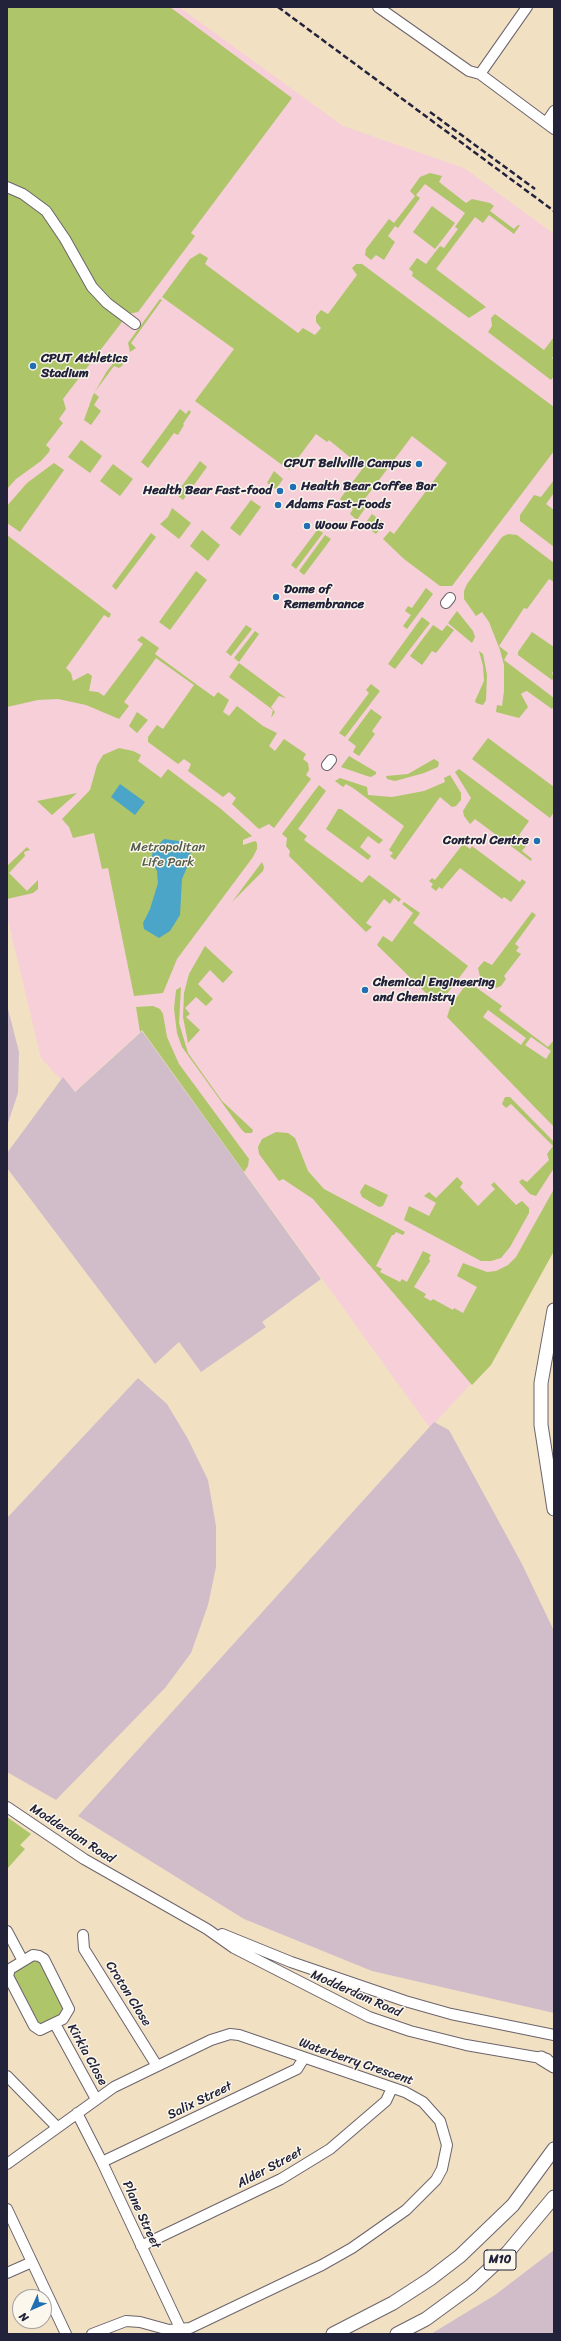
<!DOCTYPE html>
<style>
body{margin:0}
#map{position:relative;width:561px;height:2341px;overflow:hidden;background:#f2e0c3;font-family:Sriracha,sans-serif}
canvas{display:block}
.frame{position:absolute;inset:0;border:8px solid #22223b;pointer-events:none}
.north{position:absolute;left:12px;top:2289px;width:40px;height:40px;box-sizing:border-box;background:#fbf7ec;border:1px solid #a4a2a5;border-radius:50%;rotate:225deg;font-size:11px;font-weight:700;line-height:16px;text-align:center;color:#22223b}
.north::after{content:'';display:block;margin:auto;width:14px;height:18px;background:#1f6fb2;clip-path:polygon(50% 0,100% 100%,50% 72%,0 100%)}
</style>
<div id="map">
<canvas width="561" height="2341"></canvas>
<div class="frame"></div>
<div class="north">N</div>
</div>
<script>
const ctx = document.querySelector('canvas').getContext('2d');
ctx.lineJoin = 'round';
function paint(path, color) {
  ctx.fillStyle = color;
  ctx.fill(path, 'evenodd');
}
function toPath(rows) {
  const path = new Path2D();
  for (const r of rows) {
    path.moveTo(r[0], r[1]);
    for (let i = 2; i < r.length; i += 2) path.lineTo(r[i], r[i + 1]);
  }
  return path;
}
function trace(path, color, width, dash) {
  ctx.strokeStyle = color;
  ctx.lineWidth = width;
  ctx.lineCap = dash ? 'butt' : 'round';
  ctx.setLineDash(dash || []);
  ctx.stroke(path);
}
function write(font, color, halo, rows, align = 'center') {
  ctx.font = font + ' Sriracha,sans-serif';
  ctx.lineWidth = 3;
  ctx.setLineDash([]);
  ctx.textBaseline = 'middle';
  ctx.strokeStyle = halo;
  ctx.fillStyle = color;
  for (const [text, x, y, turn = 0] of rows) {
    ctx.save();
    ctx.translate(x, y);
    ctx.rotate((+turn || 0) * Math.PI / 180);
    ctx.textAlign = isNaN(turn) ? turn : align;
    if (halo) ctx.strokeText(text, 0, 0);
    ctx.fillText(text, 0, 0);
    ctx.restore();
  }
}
const built = toPath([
 [7,7,179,7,343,126,464,168,554,234,554,1249,490,1363,430,1428,142,1030,73,1093,41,1058,7,916]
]);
const industrial = toPath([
 [7,1005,19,1052,18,1093,7,1126],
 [142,1031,321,1279,262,1322,266,1327,201,1372,179,1342,155,1364,7,1168,7,1153,63,1077,75,1092],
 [138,1378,167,1404,188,1439,208,1480,216,1526,216,1567,208,1605,191,1653,165,1688,56,1800,7,1772,7,1518],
 [434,1422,449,1430,522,1564,554,1631,554,2013,372,1971,244,1919,78,1816],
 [554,2250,554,2334,431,2334,495,2295]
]);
const green = toPath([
 [7,7,170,7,292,98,191,233,195,236,138,312,128,314,63,399,66,409,59,419,63,423,46,445,50,449,49,452,41,461,16,479,7,489],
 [430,173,442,176,439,182,466,203,472,199,490,203,494,206,490,211,514,229,518,225,520,225,514,234,489,215,483,223,475,217,436,269,486,307,469,318,412,276,413,272,409,269,417,258,426,264,440,246,444,248,458,229,455,227,465,213,425,184,416,195,420,198,398,228,395,226,388,236,395,242,384,260,376,255,371,260,365,255,366,249,389,219,394,223,415,196,410,191,420,177],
 [432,206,455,223,435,249,413,232],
 [200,253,208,258,205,264,298,333,303,328,315,335,321,328,316,322,316,316,321,310,328,314,357,275,352,268,356,264,362,264,554,407,554,451,452,586,440,586,404,559,383,539,390,531,394,534,447,463,412,436,361,504,366,507,357,520,350,514,353,509,340,499,363,468,329,440,327,442,316,434,289,470,195,401,234,349,162,297,190,259],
 [160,299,162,300,131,343,136,348,130,352,128,343],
 [495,314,544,350,554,337,554,355,552,358,554,360,554,376,551,380,488,332,492,326,491,318],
 [119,359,124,361,122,366,119,368,114,366,94,393,99,397,94,405,101,411,91,425,84,420,93,395,107,371,115,361],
 [180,409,186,414,189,410,191,412,183,424,184,425,178,435,174,433,148,468,141,462],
 [81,440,102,456,90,473,68,457],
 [200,461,207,467,183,500,176,494],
 [54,463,64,470,20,532,7,523,7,506,27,483],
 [113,464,133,479,120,496,100,481],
 [274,471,283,479,276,489,267,483],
 [554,480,554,493,546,504,554,510,554,547,520,521,520,515,534,495,541,497],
 [251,500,261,507,240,536,230,528],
 [172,508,191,523,179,539,160,524,168,517],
 [372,514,384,523,376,534,364,525],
 [318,529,323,533,296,569,291,565],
 [202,530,220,545,208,561,190,546],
 [151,533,156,537,116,590,112,586],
 [508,534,517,535,554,563,554,582,549,579,527,609,524,608,499,646,508,653,504,660,554,698,554,706,552,709,527,691,524,692,521,694,528,707,519,718,496,712,497,705,502,706,504,691,504,665,500,650,489,622,482,612,476,616,464,599,464,591,467,584,502,537],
 [7,535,111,614,109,618,104,615,66,668,71,673,73,681,88,673,92,676,89,691,98,692,104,696,143,644,137,640,142,636,159,648,155,654,200,687,214,697,218,692,229,700,223,712,229,716,237,706,263,726,277,733,269,746,275,751,284,739,306,754,303,759,308,763,309,770,306,775,311,779,274,828,269,824,259,829,233,805,232,804,236,798,229,792,223,797,188,771,191,764,184,759,178,764,148,742,148,737,157,725,163,729,194,685,156,658,124,702,129,706,119,719,86,705,58,699,38,700,7,707],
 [325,535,331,539,304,575,299,571],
 [196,571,207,580,170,630,159,622],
 [426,588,433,594,407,629,403,626,411,615,405,611,408,606,412,608],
 [457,611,473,631,475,637,472,643,448,623],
 [422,617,430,623,395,669,388,664],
 [246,625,252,629,231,656,226,652],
 [433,625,442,631,447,625,454,630,436,653,432,651,422,665,410,656],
 [255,631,259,634,239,662,234,658],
 [532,632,554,647,554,670,552,673,554,678,552,680,518,655,518,652],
 [479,651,483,654,487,675,486,700,483,705,476,703,475,701,484,681,483,666],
 [239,663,286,698,279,696,271,707,275,712,271,718,273,710,229,677],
 [371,684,380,691,345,737,339,733,369,693,366,690],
 [371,709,382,717,372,731,375,734,359,756,353,752,356,746,348,740],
 [137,712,148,720,137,733,129,726],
 [488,738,554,787,554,812,550,818,472,759],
 [119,748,133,751,141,755,138,761,161,778,168,769,221,809,244,829,252,836,243,840,243,845,255,841,257,843,257,849,253,857,177,959,163,993,134,996,108,868,102,869,94,833,73,838,69,827,62,819,90,790,97,765,103,755],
 [349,756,376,772,376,774,371,777,367,776,341,767],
 [434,759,439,762,438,767,424,773,395,781,387,779,386,776,408,774],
 [459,769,529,821,519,835,529,842,522,851,532,859,531,861,475,819,470,824,464,816,463,811,471,798,455,772],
 [450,775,461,793,461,800,456,806,452,807,440,797,395,860,390,856,393,853,389,850,404,826,353,788,346,784,343,787,335,781,340,778,367,787,368,795,392,797,424,791,445,782,444,778],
 [319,785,326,791,298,829,307,836,304,840,362,883,369,875,401,899,399,902,394,898,390,904,384,899,366,923,372,927,366,932,289,856,290,851,286,846,287,838,282,834],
 [77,793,52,815,37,801],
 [338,809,341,809,383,840,379,844,368,836,360,847,371,856,368,860,326,829],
 [463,844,470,849,472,846,520,882,522,879,526,882,511,902,504,897,502,899,460,868,442,889,439,887,436,891,431,887,433,884,429,881,432,878,435,880],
 [27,847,30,850,24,852,25,856,9,873,27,891,38,880,38,889,33,893,7,899,7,866],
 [262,862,264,867,263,871,232,902],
 [404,902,420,913,413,923,468,966,443,999,438,1002,432,1002,426,998,428,995,377,945,383,936,392,942,413,913,402,904],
 [532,912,536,915,515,944,519,947,516,951,521,954,504,976,506,979,501,986,496,988,480,977,478,968,484,961,492,965],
 [205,946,233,972,223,983,210,970,198,984,213,999,206,1006,196,997,185,1008,190,1014,186,1017,200,1030,188,1043,183,1017,184,993,189,974],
 [470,983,502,1006,499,1010,548,1047,554,1040,554,1127,447,1017,451,1005,465,986],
 [488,1010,526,1038,521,1045,483,1017],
 [531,1037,551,1051,546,1059,525,1045],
 [181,987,179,1023,188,1053,222,1101,253,1130,252,1133,245,1133,241,1129,182,1047,177,1033,174,1009,176,990],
 [153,1006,160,1009,163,1014,167,1037,179,1064,249,1159,248,1166,244,1172,142,1030,140,1032,136,1007],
 [505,1097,510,1097,554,1142,554,1168,536,1196,530,1194,519,1182,522,1179,527,1182,549,1160,547,1154,553,1146,511,1104,506,1108,502,1104],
 [276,1132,288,1133,295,1138,308,1171,324,1189,405,1232,403,1235,396,1232,394,1235,392,1235,376,1266,382,1269,380,1272,400,1282,402,1279,407,1282,423,1251,431,1255,429,1258,430,1261,414,1287,426,1294,424,1297,431,1301,433,1299,453,1310,454,1308,463,1313,477,1287,457,1276,463,1263,487,1272,496,1271,508,1265,516,1257,554,1189,554,1251,491,1365,472,1385,313,1199,283,1179,279,1181,259,1154,258,1147,262,1139],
 [457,1177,463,1183,460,1187,478,1206,495,1189,491,1185,494,1182,516,1205,522,1201,529,1208,529,1213,510,1247,501,1258,491,1261,481,1261,404,1220,409,1206,429,1216,436,1203,424,1196,429,1192,436,1198],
 [365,1184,388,1195,383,1206,379,1207,362,1197,360,1192],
 [7,1817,31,1834,20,1845,25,1849,7,1869],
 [34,1958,38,1959,67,2011,43,2027,37,2024,11,1973]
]);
const water = toPath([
 [120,784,145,802,135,815,111,797],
 [164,839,179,841,190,851,191,858,182,879,180,915,170,931,159,938,144,929,143,923,150,909,158,883,157,871,152,861,152,855,154,849]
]);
const minor = toPath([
 [378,7,469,71,480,74,554,129],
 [480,74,527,7],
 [546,123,554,111],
 [7,187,23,194,46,211,65,239,92,287,107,303,135,324],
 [446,603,450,598],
 [327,765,331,760],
 [7,1807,84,1859,207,1929,234,1948,369,2017,410,2031,466,2045,547,2059],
 [7,1931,23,1961],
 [222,1934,291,1962,405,2001,451,2014,554,2035],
 [83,1935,84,1949,157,2066],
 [33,1955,39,1956,44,1959,69,2009,63,2019,40,2030,34,2026,8,1976,10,1969,33,1955],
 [55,2024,96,2099],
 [7,2076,57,2127],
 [77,2113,102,2162,181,2330],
 [102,2162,297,2069,304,2058],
 [7,2164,114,2087,211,2040,230,2034,239,2035,405,2092,423,2102,440,2121,447,2145,442,2169,436,2180,406,2210,352,2248,322,2265,190,2328,169,2330,140,2322,126,2321,92,2334],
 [7,2209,66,2334],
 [141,2246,281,2179,330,2149,386,2101,392,2088],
 [7,2273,32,2262]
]);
const major = toPath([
 [554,1310,541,1383,541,1425,554,1509],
 [541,2058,554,2066],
 [333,2334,393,2303,430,2279,460,2256,513,2205,554,2149],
 [397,2334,426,2319,471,2286,508,2252,554,2197]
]);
const rail = toPath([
 [278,7,554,211],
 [430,112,535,189]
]);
const markers = [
 [33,366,4,"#1f6fb2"],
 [419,464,4,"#1f6fb2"],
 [293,487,4,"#1f6fb2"],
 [280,491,4,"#1f6fb2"],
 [278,505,4,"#1f6fb2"],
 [307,526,4,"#1f6fb2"],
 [276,597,4,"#1f6fb2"],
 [537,841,4,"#1f6fb2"],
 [365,990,4,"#1f6fb2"]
];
const shields = [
 [500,2260,32]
];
const shieldNames = [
 ["M10",500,2260]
];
const poiNames = [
 ["CPUT Athletics",41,359],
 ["Stadium",41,374],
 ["CPUT Bellville Campus",411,464,"right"],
 ["Health Bear Coffee Bar",301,487],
 ["Health Bear Fast-food",272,491,"right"],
 ["Adams Fast-Foods",286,505],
 ["Woow Foods",315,526],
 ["Dome of",284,590],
 ["Remembrance",284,605],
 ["Control Centre",529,841,"right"],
 ["Chemical Engineering",373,983],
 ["and Chemistry",373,998]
];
const parkNames = [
 ["Metropolitan",168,848],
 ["Life Park",168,863]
];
const streetNames = [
 ["Modderdam Road",72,1834,33],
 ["Croton Close",128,1994,58],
 ["Modderdam Road",356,1994,24],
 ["Kirkia Close",87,2055,61],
 ["Waterberry Crescent",356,2062,19],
 ["Salix Street",200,2101,-26],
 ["Alder Street",270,2168,-28],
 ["Plane Street",141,2215,65]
];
paint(built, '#f6cfd8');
paint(industrial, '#d1bdca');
paint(green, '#aec56a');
paint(water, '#4ba5c8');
trace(minor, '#6b646b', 12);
trace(major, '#6b646b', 15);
trace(minor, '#fff', 10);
trace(major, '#fff', 13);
trace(rail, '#22223b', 2.5, [6, 3]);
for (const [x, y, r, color] of markers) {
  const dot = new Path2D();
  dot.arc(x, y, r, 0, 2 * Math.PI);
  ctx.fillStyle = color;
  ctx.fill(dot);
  trace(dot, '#fbf7ec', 1.5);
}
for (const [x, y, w] of shields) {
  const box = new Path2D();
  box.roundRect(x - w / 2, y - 10, w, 20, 3);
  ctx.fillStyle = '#fbf7ec';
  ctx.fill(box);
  trace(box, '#22223b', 1);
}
write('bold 12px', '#22223b', null, shieldNames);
write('bold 13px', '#22223b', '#fbf7ec', poiNames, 'left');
write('13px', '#535b4b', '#fbf7ec', parkNames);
write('13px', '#22223b', '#fbf7ec', streetNames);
</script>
